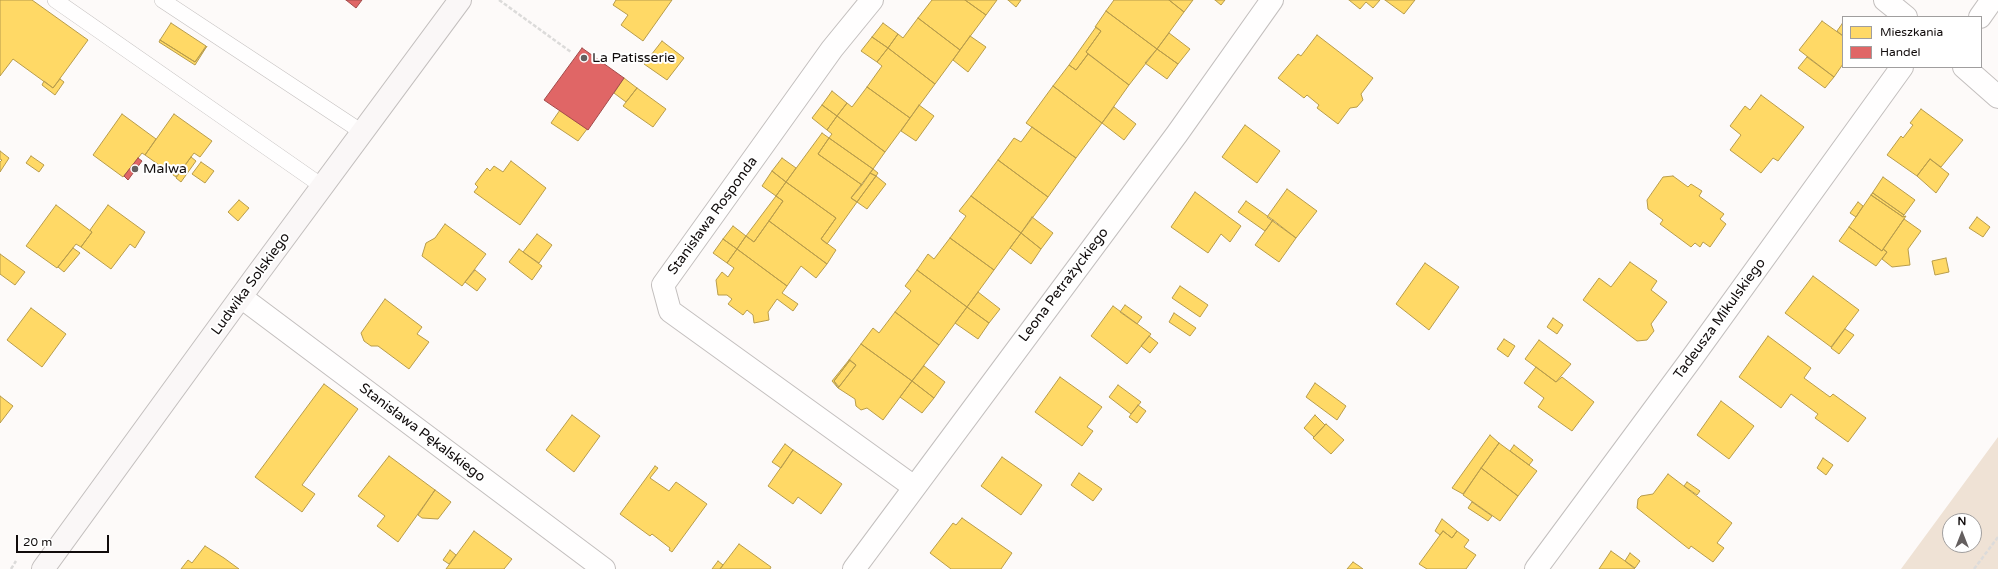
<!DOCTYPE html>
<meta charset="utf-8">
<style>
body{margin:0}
#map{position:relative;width:1998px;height:569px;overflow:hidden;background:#fdfaf9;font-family:"Varela Round",sans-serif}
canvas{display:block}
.legend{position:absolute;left:1842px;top:16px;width:140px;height:52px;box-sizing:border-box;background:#fff;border:1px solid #a09e9e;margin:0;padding:5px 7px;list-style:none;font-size:12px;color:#110c0c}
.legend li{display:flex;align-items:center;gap:8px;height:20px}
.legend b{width:20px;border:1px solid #a09e9e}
.north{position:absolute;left:1942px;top:513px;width:40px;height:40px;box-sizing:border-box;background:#fff;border:1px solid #a09e9e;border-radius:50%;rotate:0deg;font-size:11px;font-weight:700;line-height:16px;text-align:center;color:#110c0c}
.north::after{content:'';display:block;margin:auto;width:14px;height:18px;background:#645f5f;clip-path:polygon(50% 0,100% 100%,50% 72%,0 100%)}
.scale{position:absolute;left:16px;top:535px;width:93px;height:18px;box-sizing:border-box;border:2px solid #110c0c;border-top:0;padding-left:5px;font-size:12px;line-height:14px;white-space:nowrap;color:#110c0c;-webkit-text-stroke:3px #fff;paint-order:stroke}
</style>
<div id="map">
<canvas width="1998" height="569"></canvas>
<ul class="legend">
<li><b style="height:11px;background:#ffd966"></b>Mieszkania</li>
<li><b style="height:11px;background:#e06666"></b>Handel</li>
</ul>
<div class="north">N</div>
<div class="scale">20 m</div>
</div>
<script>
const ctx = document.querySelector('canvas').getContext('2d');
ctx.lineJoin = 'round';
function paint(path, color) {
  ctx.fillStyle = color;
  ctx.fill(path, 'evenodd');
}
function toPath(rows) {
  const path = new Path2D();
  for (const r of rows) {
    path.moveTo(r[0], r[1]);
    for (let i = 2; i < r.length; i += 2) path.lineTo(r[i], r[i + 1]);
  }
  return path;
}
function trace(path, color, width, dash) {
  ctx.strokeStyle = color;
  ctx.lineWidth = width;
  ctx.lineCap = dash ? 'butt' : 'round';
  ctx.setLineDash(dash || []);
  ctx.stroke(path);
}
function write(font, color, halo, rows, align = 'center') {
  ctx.font = font + ' "Varela Round",sans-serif';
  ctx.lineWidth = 4;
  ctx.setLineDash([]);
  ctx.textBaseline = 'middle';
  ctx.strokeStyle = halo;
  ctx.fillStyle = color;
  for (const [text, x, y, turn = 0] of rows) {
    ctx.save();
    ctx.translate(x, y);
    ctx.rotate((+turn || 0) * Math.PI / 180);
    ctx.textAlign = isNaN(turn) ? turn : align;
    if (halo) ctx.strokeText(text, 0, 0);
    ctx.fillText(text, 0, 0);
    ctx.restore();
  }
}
const green = toPath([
 [1998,437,1998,569,1901,569],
 [1950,521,1974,521,1974,545,1950,545]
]);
const homes = toPath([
 [0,0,32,0,88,40,53,88,13,59,0,76,0,0],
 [616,0,672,0,643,41,621,25,628,15,613,5,616,0],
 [932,0,965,0,986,15,960,50,918,18,932,0],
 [965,0,997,0,986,15,965,0],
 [1008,0,1021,0,1016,7,1008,0],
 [1114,0,1169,0,1184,12,1157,49,1106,11,1114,0],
 [1169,0,1193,0,1184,12,1169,0],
 [1215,0,1225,0,1221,5,1215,0],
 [1349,0,1380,0,1373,8,1366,2,1360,9,1349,0],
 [1385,0,1415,0,1404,14,1385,0],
 [1106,11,1157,49,1129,85,1086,52,1101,31,1095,27,1106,11],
 [918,18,960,50,935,84,888,48,898,34,903,38,918,18],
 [1822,21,1843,36,1843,64,1834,77,1799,50,1822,21],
 [171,23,206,46,195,62,160,40,171,23],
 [883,23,898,34,888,48,872,37,883,23],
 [1842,24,1843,25,1843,36,1837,31,1842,24],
 [1096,27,1101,31,1086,52,1088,54,1076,70,1069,65,1096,27],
 [1169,33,1190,49,1178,64,1157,49,1169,33],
 [1317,35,1373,78,1361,94,1363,100,1357,107,1350,108,1338,124,1317,108,1319,105,1307,95,1304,98,1278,78,1298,54,1301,56,1317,35],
 [970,36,986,47,968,72,953,60,970,36],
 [872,37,888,48,877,62,861,51,872,37],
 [160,40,195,62,207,46,195,65,159,42,160,40],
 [662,41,684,58,667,80,644,64,662,41],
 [888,48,935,84,910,118,867,87,882,66,877,62,888,48],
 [1157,49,1178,64,1167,79,1145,63,1157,49],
 [1088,54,1129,85,1102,123,1053,86,1069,65,1076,70,1088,54],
 [1807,57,1834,77,1825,88,1798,68,1807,57],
 [624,78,637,88,626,102,614,93,624,78],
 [60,79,64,82,55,95,42,85,44,81,53,88,60,79],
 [1053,86,1102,123,1076,158,1026,123,1053,86],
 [867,87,910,118,885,152,837,116,847,103,852,107,867,87],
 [637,88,666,109,653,127,623,106,637,88],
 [832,91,847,103,837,116,822,105,832,91],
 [1761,95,1804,127,1778,161,1773,158,1761,173,1730,150,1741,135,1730,126,1745,106,1750,110,1761,95],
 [822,105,837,116,827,130,812,118,822,105],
 [919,105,934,116,916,141,901,131,919,105],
 [1114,107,1136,124,1124,140,1102,123,1114,107],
 [1921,109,1963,140,1941,167,1930,159,1917,176,1887,155,1901,136,1903,138,1913,125,1910,123,1921,109],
 [560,110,587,129,578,141,551,123,560,110],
 [122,114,156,139,145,155,142,153,123,177,93,155,122,114],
 [174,114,212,141,200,157,194,153,176,177,145,155,174,114],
 [837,116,885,152,873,169,829,138,832,134,827,130,837,116],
 [1245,125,1280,151,1257,183,1222,157,1245,125],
 [1032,127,1076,158,1048,197,998,160,1014,138,1021,142,1032,127],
 [822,133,829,138,818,154,862,185,851,198,857,202,827,244,821,239,836,218,786,182,822,133],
 [829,138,873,169,862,185,818,154,829,138],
 [0,151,9,158,0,172,0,162,2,160,0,159,0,151],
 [31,156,44,165,39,172,26,163,31,156],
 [191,157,196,161,181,182,176,178,191,157],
 [782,158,796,168,786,182,772,171,782,158],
 [1930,159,1949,174,1936,193,1917,176,1930,159],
 [998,160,1048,197,1021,233,971,196,998,160],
 [511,161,546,188,520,225,474,192,478,187,475,184,487,168,490,171,494,166,503,172,511,161],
 [201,162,214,171,205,183,192,174,201,162],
 [873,169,878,173,876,176,870,173,873,169],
 [772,171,786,182,776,196,762,186,772,171],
 [870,173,876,176,857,202,851,198,870,173],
 [876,176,886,184,867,209,857,202,876,176],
 [1673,176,1688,187,1691,184,1702,191,1699,196,1724,214,1720,219,1726,224,1710,247,1703,242,1700,247,1695,243,1691,247,1660,224,1663,220,1648,209,1647,200,1663,177,1673,176],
 [1883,177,1915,200,1904,215,1873,193,1871,195,1883,177],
 [786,182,836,218,821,239,836,250,827,264,769,221,783,201,776,196,786,182],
 [1287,189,1317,211,1296,238,1267,217,1287,189],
 [1195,192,1241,226,1230,242,1221,234,1208,253,1171,227,1195,192],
 [1873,193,1874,194,1904,215,1903,217,1871,195,1873,193],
 [1871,195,1903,217,1906,216,1882,251,1849,227,1871,195],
 [776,196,783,201,754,242,746,236,776,196],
 [971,196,1021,233,994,270,950,238,966,216,959,211,971,196],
 [239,200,249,208,238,221,228,212,239,200],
 [1246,201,1273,220,1265,231,1238,212,1246,201],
 [1858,202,1863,206,1856,217,1850,213,1858,202],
 [56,205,92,232,81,247,76,244,57,268,26,246,56,205],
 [108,205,145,232,135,248,130,244,111,269,81,247,92,232,90,230,108,205],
 [1032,217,1053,233,1041,249,1021,233,1032,217],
 [1977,217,1990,227,1983,237,1969,228,1977,217],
 [1904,219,1921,231,1908,249,1910,265,1892,267,1882,259,1887,252,1883,249,1904,219],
 [1273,220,1296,238,1279,262,1255,245,1273,220],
 [769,221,827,264,816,278,801,266,787,286,737,249,746,236,754,242,769,221],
 [445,224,486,254,462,286,422,256,426,243,435,238,445,224],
 [733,226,746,236,737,249,723,239,733,226],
 [1849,227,1882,251,1883,249,1887,252,1876,266,1839,241,1849,227],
 [1021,233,1041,249,1031,264,1010,248,1021,233],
 [537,234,552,245,539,263,523,252,537,234],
 [950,238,994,270,967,307,917,270,928,254,934,259,950,238],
 [723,239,737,249,727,263,713,253,723,239],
 [73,248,80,253,64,272,58,267,73,248],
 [519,249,542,266,532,280,509,262,519,249],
 [737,249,787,286,782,293,798,304,793,311,777,299,768,312,769,320,754,323,753,315,747,310,743,315,728,304,732,299,727,295,718,295,716,280,722,272,728,277,734,268,727,263,737,249],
 [0,254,25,272,15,285,0,274,0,254],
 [1946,258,1949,272,1935,275,1932,261,1946,258],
 [1630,262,1657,281,1651,290,1667,302,1651,324,1654,331,1647,340,1637,341,1583,300,1599,278,1611,287,1630,262],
 [1425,263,1459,287,1429,330,1396,304,1425,263],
 [475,270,486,279,477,291,465,282,475,270],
 [917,270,967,307,939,345,895,312,911,291,905,286,917,270],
 [1813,276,1859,310,1831,347,1785,313,1813,276],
 [1180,286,1208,305,1200,317,1172,298,1180,286],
 [978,292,1000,309,989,323,967,307,978,292],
 [385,299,422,327,417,334,429,342,409,369,378,346,371,346,364,341,361,333,385,299],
 [1125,305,1142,317,1137,324,1120,312,1125,305],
 [1113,306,1151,334,1127,364,1091,336,1113,306],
 [967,307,989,323,978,339,955,323,967,307],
 [31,308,66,334,42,367,7,340,31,308],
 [895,312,939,345,912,381,861,344,873,328,879,333,895,312],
 [1174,313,1196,328,1190,336,1169,322,1174,313],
 [1553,318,1563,325,1557,334,1547,327,1553,318],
 [1845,329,1854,335,1839,354,1831,348,1845,329],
 [1149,336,1158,343,1150,353,1141,346,1149,336],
 [1768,336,1811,368,1804,378,1830,397,1833,394,1866,418,1848,442,1815,418,1818,414,1791,394,1781,408,1739,377,1768,336],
 [1504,339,1515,346,1508,357,1497,349,1504,339],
 [1539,340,1571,364,1556,382,1525,359,1539,340],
 [861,344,912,381,883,420,867,408,861,410,856,406,855,399,838,388,856,365,849,360,861,344],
 [849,360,850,360,834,381,838,388,832,381,849,360],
 [850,360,856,365,839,387,834,381,850,360],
 [924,366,945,382,934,398,912,381,924,366],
 [1536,367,1556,382,1562,377,1594,402,1572,431,1538,407,1544,398,1524,383,1536,367],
 [1060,377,1102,407,1087,427,1093,431,1082,446,1035,412,1060,377],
 [912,381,934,398,922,413,900,397,912,381],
 [1315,383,1346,406,1337,420,1306,397,1315,383],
 [324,384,358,409,302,485,315,494,302,512,255,477,324,384],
 [1118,385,1141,402,1131,414,1109,397,1118,385],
 [0,396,13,406,0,423,0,396],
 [1721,401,1754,426,1729,459,1697,435,1721,401],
 [1138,405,1146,411,1137,423,1129,417,1138,405],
 [572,415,600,436,574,472,546,450,572,415],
 [1315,415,1325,425,1314,437,1304,428,1315,415],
 [1326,424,1344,440,1331,454,1313,438,1326,424],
 [1490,435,1499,443,1463,494,1452,488,1490,435],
 [1499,443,1537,471,1518,496,1481,468,1499,443],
 [785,444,793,450,781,468,772,462,785,444],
 [1514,445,1533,460,1529,465,1510,451,1514,445],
 [793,450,842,484,821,514,798,497,793,504,768,486,793,450],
 [389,456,435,490,398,542,377,526,385,516,358,496,389,456],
 [1002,457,1042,485,1021,515,981,486,1002,457],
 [1823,458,1833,465,1826,475,1817,468,1823,458],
 [655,466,658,468,650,478,669,491,676,482,707,504,672,552,669,550,670,548,652,534,650,536,620,514,655,466],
 [1481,468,1518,496,1500,521,1463,495,1481,468],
 [1079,473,1102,489,1093,501,1071,485,1079,473],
 [1668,474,1732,523,1717,543,1724,548,1713,562,1691,546,1689,549,1637,508,1638,499,1641,496,1653,494,1668,474],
 [1687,482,1700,491,1697,495,1684,486,1687,482],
 [435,490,451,502,438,519,422,518,418,515,435,490],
 [1472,502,1492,516,1488,521,1468,508,1472,502],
 [962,518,1012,553,1001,569,951,569,930,553,953,523,956,525,962,518],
 [1442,519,1457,531,1452,538,1443,531,1440,535,1435,531,1442,519],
 [474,531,512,559,504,569,446,569,474,531],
 [1443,531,1452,538,1457,531,1469,540,1464,547,1476,555,1466,569,1427,569,1419,564,1443,531],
 [739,544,771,567,770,569,720,569,739,544],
 [205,546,224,558,239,569,181,569,188,560,192,563,205,546],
 [450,550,456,555,449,564,443,560,450,550],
 [1611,551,1625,561,1635,569,1599,569,1611,551],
 [1630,553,1640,561,1635,568,1625,561,1630,553],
 [718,561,723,565,720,569,712,569,718,561],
 [1353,562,1359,566,1363,569,1347,569,1353,562]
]);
const shops = toPath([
 [346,0,362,0,356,8,346,0],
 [582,48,624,78,588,130,544,100,582,48],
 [138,158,142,161,128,180,124,176,138,158]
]);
const path = toPath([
 [499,0,571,52],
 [11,569,16,561],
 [1974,569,1998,537]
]);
const service = toPath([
 [55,0,322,186],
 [162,0,362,132]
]);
const minor = toPath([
 [872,0,832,49,663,285,670,311,914,487],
 [1885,0,1906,17],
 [1980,17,1992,0],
 [1964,67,1998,97],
 [241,297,604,569],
 [854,569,1177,134,1272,0],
 [1536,569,1692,358,1902,67]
]);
const secondary = toPath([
 [43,569,256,276,460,0]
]);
const markers = [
 [584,58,4,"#645f5f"],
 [135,169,4,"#645f5f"]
];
const poiNames = [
 ["La Patisserie",592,58],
 ["Malwa",143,169]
];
const streetNames = [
 ["Stanisława Rosponda",713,216,-54],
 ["Ludwika Solskiego",251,284,-54],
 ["Leona Petrażyckiego",1064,285,-53],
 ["Tadeusza Mikulskiego",1720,319,-54],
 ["Stanisława Pękalskiego",422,433,37]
];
paint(green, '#efe2d5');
paint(homes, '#ffd966');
trace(homes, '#b89c4b', 1);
paint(shops, '#e06666');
trace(shops, '#a24b4b', 1);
trace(service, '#c3bfbe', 16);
trace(minor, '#c3bfbe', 24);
trace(secondary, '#c3bfbe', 24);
trace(path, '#dcdbda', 2.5, [4, 2]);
trace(service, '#fffefe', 15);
trace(minor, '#fffefe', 22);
trace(secondary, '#faf7f7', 22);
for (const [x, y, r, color] of markers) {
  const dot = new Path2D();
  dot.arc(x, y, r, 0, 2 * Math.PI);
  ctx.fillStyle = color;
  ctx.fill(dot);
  trace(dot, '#fff', 1.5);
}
write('14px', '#110c0c', '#fff', poiNames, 'left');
write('14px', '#110c0c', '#fff', streetNames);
</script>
